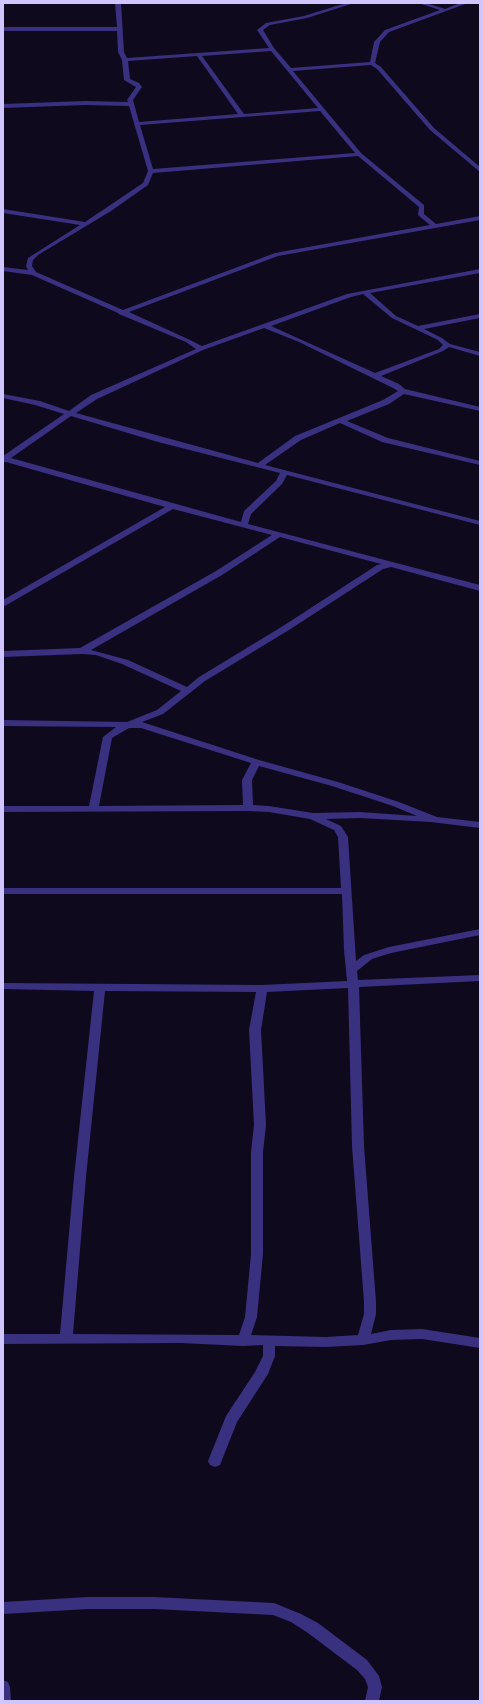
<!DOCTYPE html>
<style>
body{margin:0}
#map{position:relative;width:483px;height:1704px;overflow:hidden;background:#0e091d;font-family:Overpass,sans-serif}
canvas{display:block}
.frame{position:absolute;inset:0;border:4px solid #d0c5ff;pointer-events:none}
</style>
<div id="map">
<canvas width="483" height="1704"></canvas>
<div class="frame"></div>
</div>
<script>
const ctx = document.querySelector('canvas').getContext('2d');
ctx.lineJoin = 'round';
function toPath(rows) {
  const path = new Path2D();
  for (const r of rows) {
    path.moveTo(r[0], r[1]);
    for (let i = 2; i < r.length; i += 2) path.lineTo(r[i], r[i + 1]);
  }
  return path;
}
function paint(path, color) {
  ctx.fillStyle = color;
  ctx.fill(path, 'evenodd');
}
const minor = toPath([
 [115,3,121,3,124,52,127,58,269,48,257,30,266,23,304,16,346,3,354,3,307,18,270,25,263,30,274,48,291,68,370,62,374,42,385,30,440,10,418,3,426,3,445,9,460,3,468,3,389,32,380,42,375,63,381,67,434,128,480,167,480,172,430,130,377,69,371,65,293,71,361,153,424,205,424,214,436,224,480,216,480,220,278,256,129,312,190,340,202,346,347,294,480,269,480,273,370,293,396,316,418,326,480,314,480,318,424,329,442,338,450,344,480,352,480,356,449,347,443,351,381,376,399,384,405,389,480,407,480,411,404,394,389,404,347,421,388,438,480,461,480,465,382,442,340,423,301,440,265,465,480,521,480,525,287,475,282,484,251,514,248,524,480,585,480,591,391,567,383,569,289,630,205,681,163,714,142,722,259,760,338,782,399,802,437,817,480,822,480,828,431,822,360,818,326,819,341,826,348,837,356,961,364,955,389,947,480,929,480,935,391,953,372,959,357,971,358,980,480,975,480,981,359,987,364,1146,376,1302,376,1314,371,1334,391,1330,422,1329,480,1338,480,1348,422,1339,391,1340,363,1345,326,1347,275,1346,275,1356,268,1374,237,1422,220,1465,215,1467,210,1465,208,1461,226,1416,255,1372,263,1356,263,1345,243,1346,181,1343,3,1344,3,1334,60,1334,74,1177,94,991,3,989,3,983,262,985,347,981,344,950,342,894,3,894,3,888,341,888,338,837,334,830,310,819,269,812,248,811,3,812,3,806,89,806,103,737,116,727,3,726,3,720,127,722,157,710,181,691,122,664,96,655,82,654,3,657,3,651,80,648,216,571,272,535,173,509,3,607,3,600,165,507,6,462,3,462,3,456,64,414,35,405,3,398,3,394,40,401,69,411,91,395,196,349,186,342,119,314,118,313,32,275,3,271,3,267,28,270,26,266,28,258,80,225,3,213,3,209,85,222,143,183,148,171,129,106,85,105,3,108,3,104,85,101,128,102,127,100,136,87,124,80,122,60,118,52,117,31,3,31,3,27,117,27,115,3],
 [271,51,318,108,244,114,202,56,271,51],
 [197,56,238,114,139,122,133,100,142,87,139,83,130,79,128,61,197,56],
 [320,111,355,153,153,169,140,125,320,111],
 [358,156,419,207,418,215,430,225,275,253,123,310,36,272,32,266,33,260,38,255,111,211,148,185,153,173,358,156],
 [363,294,392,318,438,340,443,345,439,349,375,373,271,326,351,297,363,294],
 [264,328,299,342,393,388,398,391,383,400,295,436,258,463,76,413,97,399,203,350,264,328],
 [71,416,158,442,280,473,276,481,244,511,241,522,11,458,71,416],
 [280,537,381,564,377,565,283,626,199,677,187,687,128,660,91,650,222,575,280,537],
 [129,728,141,728,251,763,242,780,243,805,99,806,112,738,129,728],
 [259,766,332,786,393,806,417,816,360,812,313,813,269,806,253,805,252,780,259,766],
 [348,988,352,1146,364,1302,364,1314,358,1335,326,1337,251,1335,257,1317,263,1254,263,1152,266,1125,261,1030,267,992,348,988],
 [105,991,256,992,249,1030,254,1125,251,1152,251,1254,245,1317,239,1335,73,1334,86,1177,105,991],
 [88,1597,154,1597,274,1603,301,1614,318,1623,367,1660,379,1676,382,1687,379,1701,365,1701,368,1687,365,1679,357,1670,308,1633,291,1622,273,1615,154,1609,88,1609,3,1614,3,1602,88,1597],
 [3,1680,8,1682,10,1687,11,1701,3,1701,3,1680]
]);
paint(minor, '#393080');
</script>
